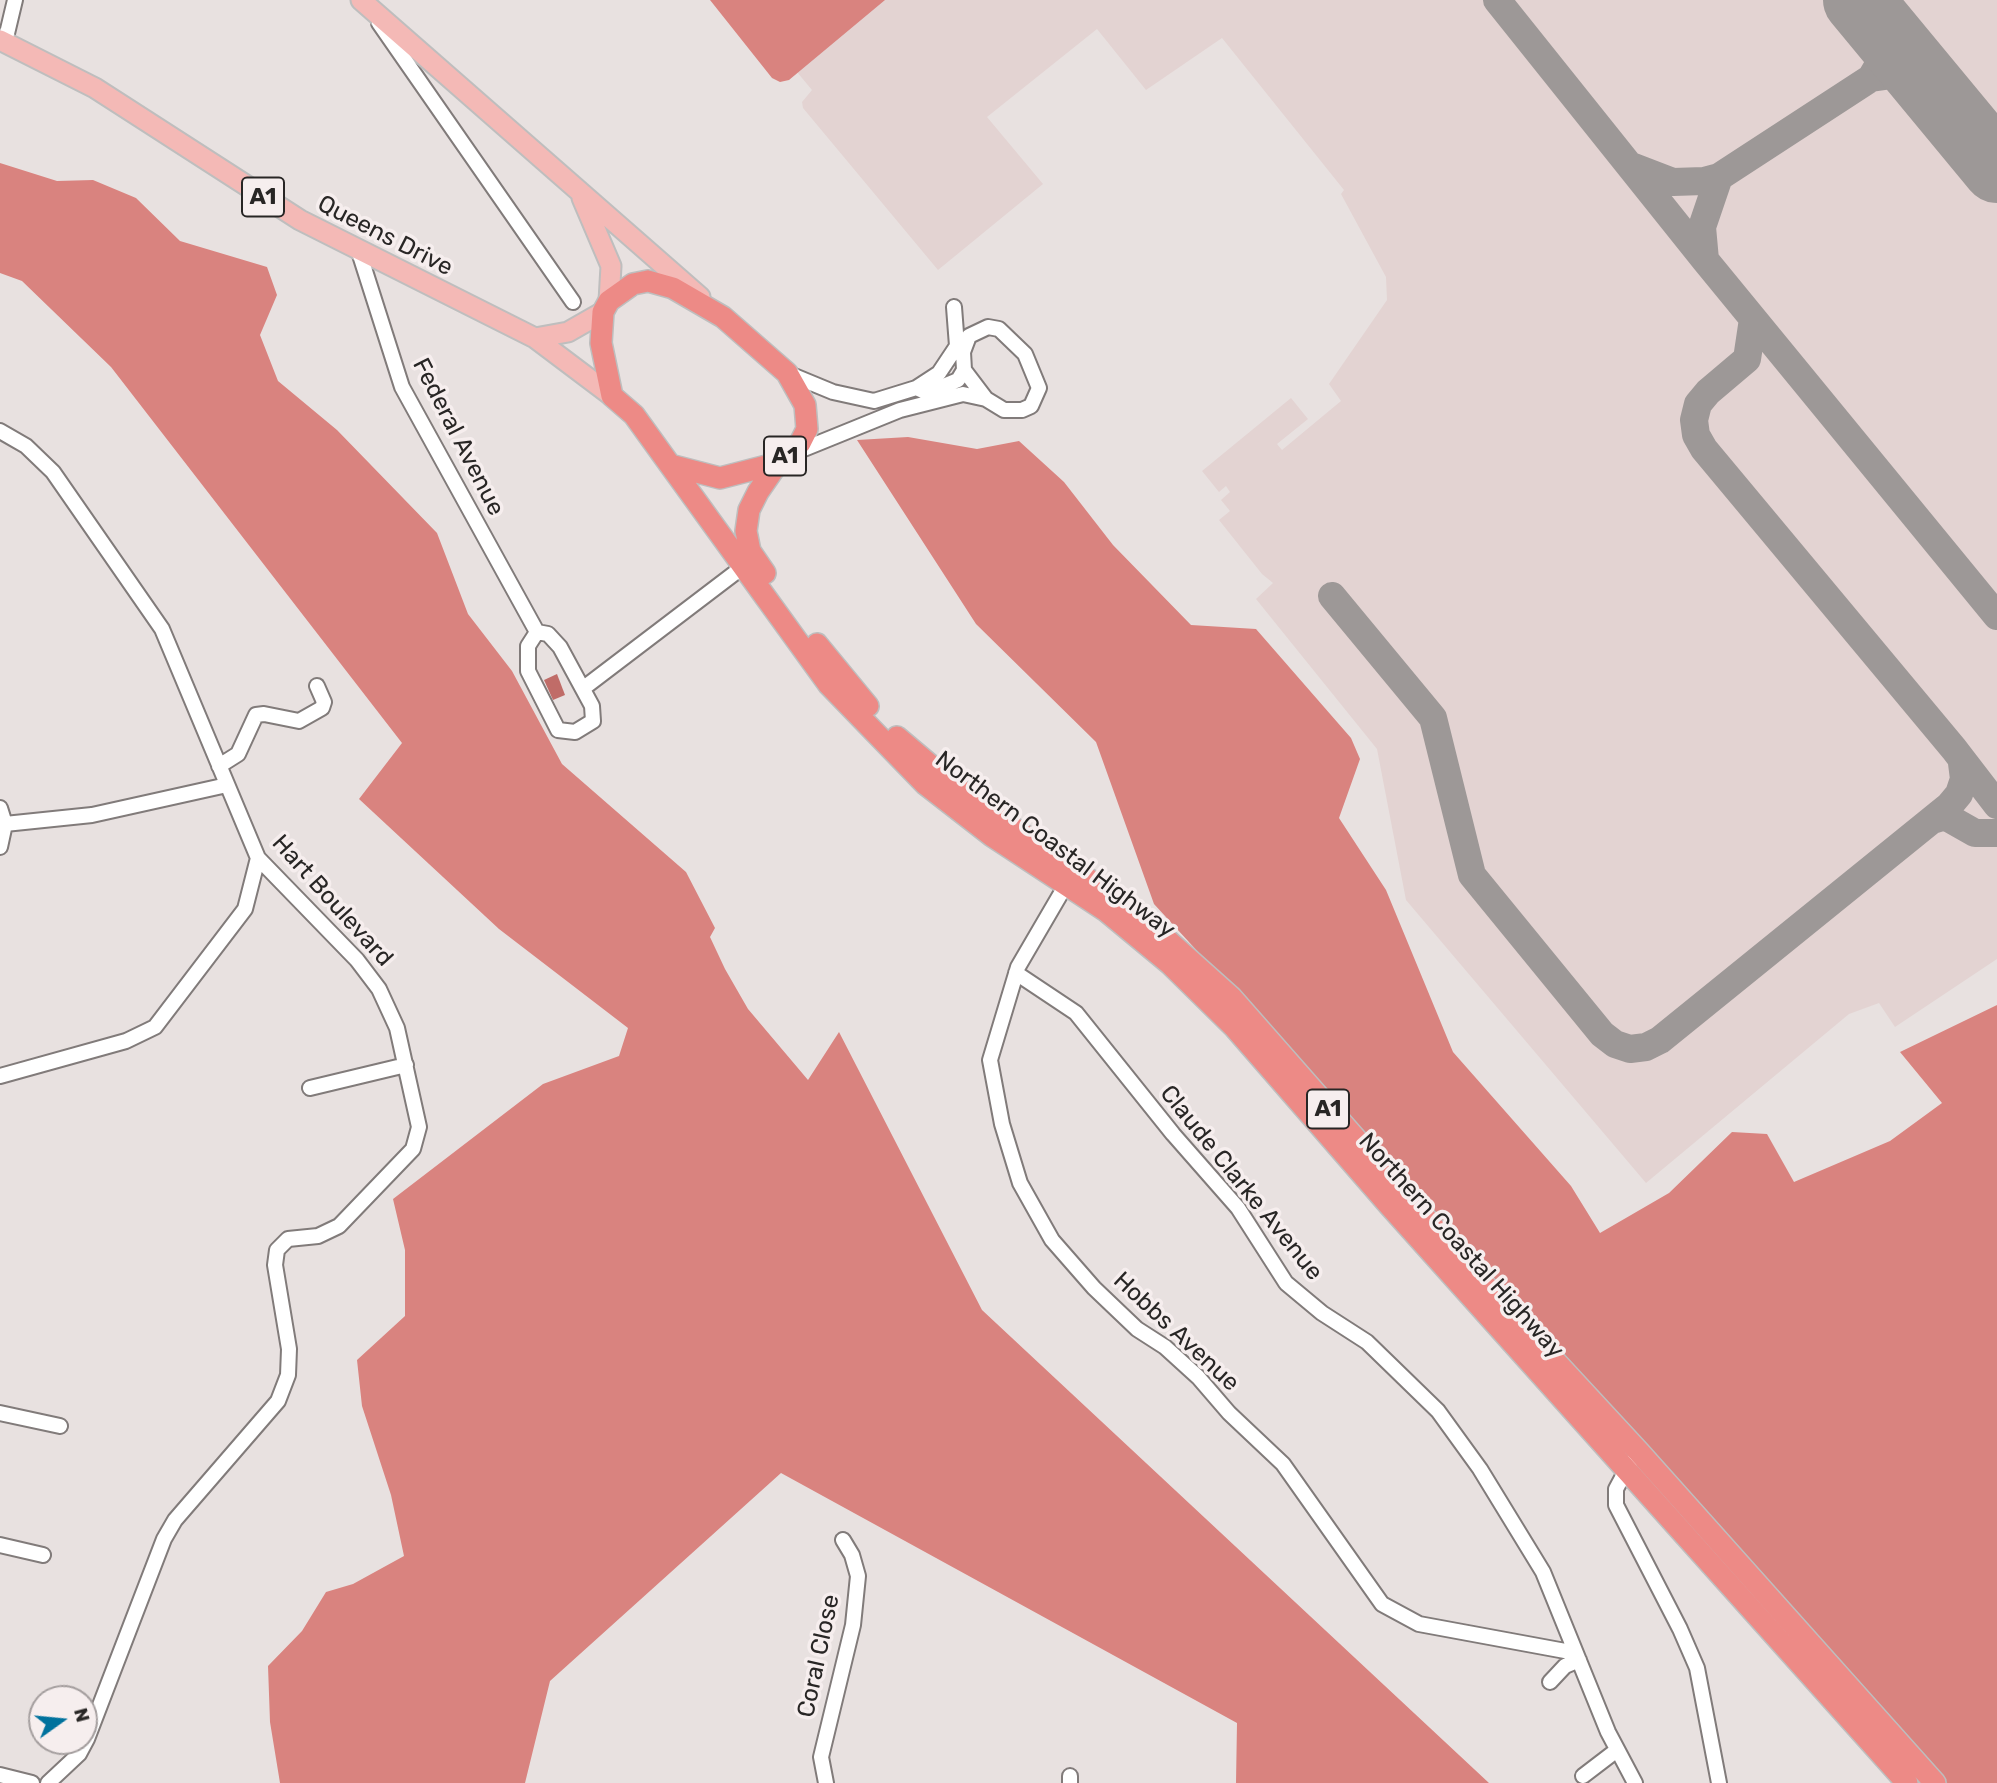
<!DOCTYPE html>
<style>
body{margin:0}
#map{position:relative;width:1997px;height:1783px;overflow:hidden;background:#e8e1e0;font-family:Rubik,sans-serif}
canvas{display:block}
.north{position:absolute;left:28px;top:1685px;width:70px;height:70px;box-sizing:border-box;background:#f6eeee;border:2px solid #a49e9e;border-radius:50%;rotate:75deg;font-size:19px;font-weight:700;line-height:28px;text-align:center;color:#282625}
.north::after{content:'';display:block;margin:auto;width:24px;height:32px;background:#00729d;clip-path:polygon(50% 0,100% 100%,50% 72%,0 100%)}
</style>
<div id="map">
<canvas width="1997" height="1783"></canvas>
<div class="north">N</div>
</div>
<script>
const ctx = document.querySelector('canvas').getContext('2d');
ctx.lineJoin = 'round';
function paint(path, color) {
  ctx.fillStyle = color;
  ctx.fill(path, 'evenodd');
}
function toPath(rows) {
  const path = new Path2D();
  for (const r of rows) {
    path.moveTo(r[0], r[1]);
    for (let i = 2; i < r.length; i += 2) path.lineTo(r[i], r[i + 1]);
  }
  return path;
}
function trace(path, color, width, dash) {
  ctx.strokeStyle = color;
  ctx.lineWidth = width;
  ctx.lineCap = dash ? 'butt' : 'round';
  ctx.setLineDash(dash || []);
  ctx.stroke(path);
}
function write(font, color, halo, rows, align = 'center') {
  ctx.font = font + ' Rubik,sans-serif';
  ctx.lineWidth = 7;
  ctx.setLineDash([]);
  ctx.textBaseline = 'middle';
  ctx.strokeStyle = halo;
  ctx.fillStyle = color;
  for (const [text, x, y, turn = 0] of rows) {
    ctx.save();
    ctx.translate(x, y);
    ctx.rotate((+turn || 0) * Math.PI / 180);
    ctx.textAlign = isNaN(turn) ? turn : align;
    if (halo) ctx.strokeText(text, 0, 0);
    ctx.fillText(text, 0, 0);
    ctx.restore();
  }
}
const built = toPath([
 [866,0,1997,0,1997,959,1895,1027,1879,1003,1849,1014,1646,1183,1406,900,1377,749,1256,599,1273,583,1262,574,1219,520,1230,511,1221,500,1230,492,1226,486,1219,492,1202,471,1291,398,1308,419,1277,444,1282,450,1341,401,1329,384,1387,300,1386,277,1341,194,1344,190,1222,38,1146,90,1097,29,987,117,1043,184,938,270,803,108,802,102,812,90,797,72]
]);
const forest = toPath([
 [710,0,885,0,789,80,780,82,772,78],
 [0,163,57,181,93,180,136,198,180,241,267,267,277,295,260,335,278,381,337,430,437,533,468,614,512,671,562,764,686,872,715,928,710,937,725,969,748,1009,808,1080,839,1032,982,1310,1489,1783,1236,1783,1237,1723,781,1473,550,1681,525,1783,280,1783,270,1722,268,1666,302,1631,326,1592,353,1584,404,1556,391,1495,362,1406,357,1360,405,1316,405,1250,393,1199,543,1084,619,1056,628,1028,499,929,359,799,402,743,111,367,22,281,0,273],
 [908,437,977,449,1019,441,1064,482,1113,545,1191,625,1256,629,1351,738,1360,759,1339,818,1386,890,1453,1052,1571,1186,1600,1233,1669,1193,1732,1132,1767,1134,1794,1182,1890,1141,1942,1103,1900,1052,1997,1005,1997,1783,1924,1783,1643,1448,1347,1114,1154,904,1096,742,976,624,857,440]
]);
const water = toPath([
 [557,674,565,695,553,700,544,680]
]);
const taxiway = toPath([
 [1497,0,1705,260,1997,616],
 [1871,78,1882,59,1880,27],
 [1634,167,1673,182,1704,181,1719,177,1871,78,1899,74,1925,81],
 [1705,260,1702,227,1719,177],
 [1753,319,1747,359,1708,392,1698,404,1694,420,1696,435,1704,449,1954,749,1997,805],
 [1332,596,1433,718,1472,875,1602,1034,1615,1044,1630,1049,1646,1047,1660,1040,1949,806,1959,794,1964,779,1962,763],
 [1932,820,1945,816,1975,833,1997,833]
]);
const runway = toPath([
 [1858,0,1997,168]
]);
const minor = toPath([
 [379,23,573,302],
 [5,42,15,0],
 [359,252,402,387,537,632],
 [787,373,833,392,874,401,916,388,939,373,957,346,954,307],
 [916,388,927,393,958,380,964,370,963,352,969,336,988,327,999,329,1025,354,1039,388,1031,406,1022,410,1004,410,986,399,964,370],
 [0,431,26,446,53,472,162,629,258,858,357,960,379,989,397,1028,419,1127,413,1149,339,1226,318,1236,288,1239,277,1250,275,1265,289,1349,288,1375,278,1401,175,1520,164,1539,87,1739,79,1754,48,1783],
 [794,453,900,410,963,394,986,399],
 [537,632,548,634,560,647,592,706,593,721,575,732,558,730,528,671,528,646,537,632],
 [585,687,744,566],
 [219,766,238,754,256,715,264,714,299,721,322,708,324,702,317,686],
 [0,808,5,824,0,847],
 [5,824,92,815,227,785],
 [1067,883,1018,967,990,1060,1002,1124,1020,1183,1052,1240,1094,1288,1137,1329,1165,1347,1198,1377,1229,1413,1283,1464,1382,1604,1419,1624,1576,1653],
 [1016,973,1076,1013,1173,1134,1238,1208,1286,1283,1322,1313,1367,1342,1438,1411,1480,1469,1543,1572,1608,1732,1635,1783],
 [0,1076,126,1041,155,1027,245,909,258,858],
 [310,1088,406,1065],
 [0,1413,60,1426],
 [1630,1463,1616,1489,1616,1505,1680,1629,1697,1668,1719,1783],
 [0,1545,43,1555],
 [1550,1682,1565,1666,1579,1660],
 [0,1775,32,1783],
 [1583,1776,1617,1750],
 [826,1783,821,1757,853,1625,858,1576,852,1555,843,1540],
 [1070,1783,1070,1776]
]);
const major = toPath([
 [361,0,700,297],
 [0,40,95,88,300,220,535,338,612,396],
 [582,198,611,266,609,301],
 [535,338,568,332,603,312]
]);
const highway = toPath([
 [648,281,673,288,723,317,787,373,805,405,807,429,800,443,778,463,720,478,670,465,634,415,612,396,601,343,603,312,609,301,633,284,648,281],
 [670,465,829,685,925,784,992,836,1106,911,1170,964,1235,1028,1389,1205,1907,1783],
 [765,573,750,551,746,531,749,510,758,492,778,463],
 [817,644,868,706],
 [897,737,968,797,1135,911,1231,997,1479,1279,1639,1452,1935,1783]
]);
const shields = [
 [263,197,42],
 [785,456,42],
 [1328,1109,42]
];
const shieldNames = [
 ["A1",263,197],
 ["A1",785,456],
 ["A1",1328,1109]
];
const streetNames = [
 ["Queens Drive",385,236,27],
 ["Federal Avenue",458,437,63],
 ["Northern Coastal Highway",1055,845,37],
 ["Hart Boulevard",332,901,48],
 ["Claude Clarke Avenue",1241,1183,51],
 ["Northern Coastal Highway",1461,1246,48],
 ["Hobbs Avenue",1176,1332,43],
 ["Coral Close",819,1656,-78]
];
paint(built, '#e3d3d2');
paint(forest, '#d9837f');
paint(water, '#c06c68');
trace(taxiway, '#9d9897', 28);
trace(runway, '#9d9897', 70);
trace(minor, '#817b7a', 18);
trace(major, '#bebebe', 23);
trace(highway, '#bebebe', 24);
trace(minor, '#fff', 14);
trace(major, '#f4b9b6', 19);
trace(highway, '#ed8a86', 21);
for (const [x, y, w] of shields) {
  const box = new Path2D();
  box.roundRect(x - w / 2, y - 19.5, w, 39, 5);
  ctx.fillStyle = '#f6eeee';
  ctx.fill(box);
  trace(box, '#282625', 2);
}
write('bold 23px', '#282625', null, shieldNames);
write('24px', '#282625', '#f6eeee', streetNames);
</script>
